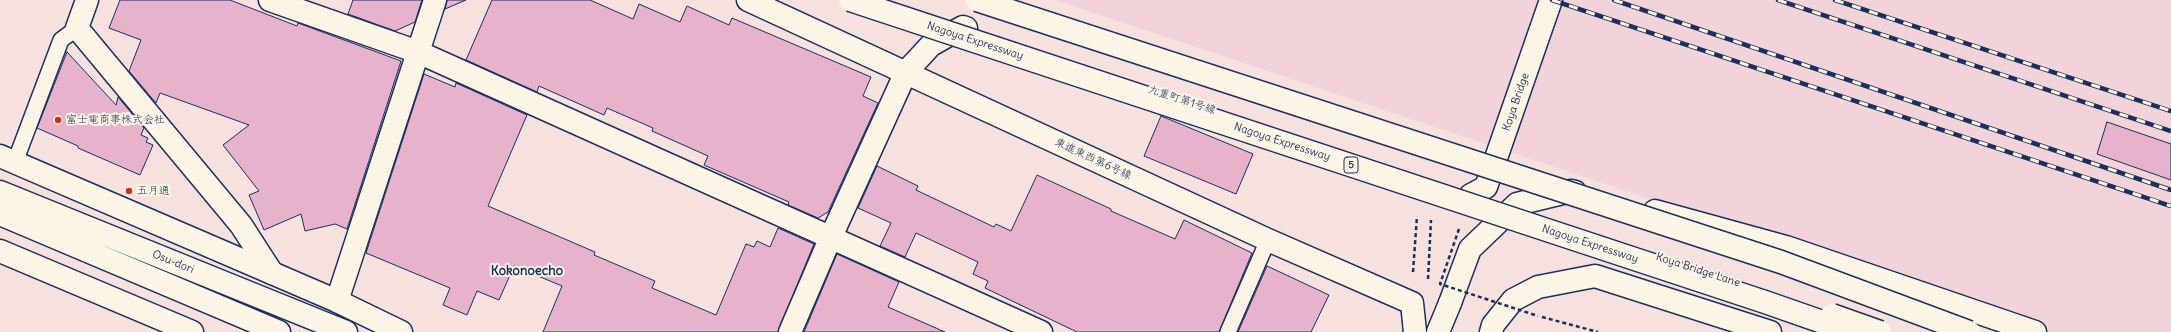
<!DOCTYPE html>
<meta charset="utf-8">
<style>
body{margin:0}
canvas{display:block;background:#f6e1de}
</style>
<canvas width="2171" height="332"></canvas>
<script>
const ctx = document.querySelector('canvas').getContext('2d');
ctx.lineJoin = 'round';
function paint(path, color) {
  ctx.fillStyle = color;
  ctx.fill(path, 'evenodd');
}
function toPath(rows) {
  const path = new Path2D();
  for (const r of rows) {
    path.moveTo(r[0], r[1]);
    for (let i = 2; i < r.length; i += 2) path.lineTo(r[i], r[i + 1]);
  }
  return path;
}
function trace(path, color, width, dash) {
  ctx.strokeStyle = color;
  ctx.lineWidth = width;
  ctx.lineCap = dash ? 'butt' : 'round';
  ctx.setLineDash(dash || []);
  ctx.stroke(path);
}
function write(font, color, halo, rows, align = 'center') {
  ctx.font = font + ' Delius,"Klee One",sans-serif';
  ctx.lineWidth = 4;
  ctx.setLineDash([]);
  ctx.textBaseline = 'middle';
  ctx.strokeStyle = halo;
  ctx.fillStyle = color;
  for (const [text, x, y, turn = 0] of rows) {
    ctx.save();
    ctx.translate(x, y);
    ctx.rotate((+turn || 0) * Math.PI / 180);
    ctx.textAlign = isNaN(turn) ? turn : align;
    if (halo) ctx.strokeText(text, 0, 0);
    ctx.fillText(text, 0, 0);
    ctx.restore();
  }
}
const built = toPath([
 [1055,0,2171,0,2171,332,2048,332]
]);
const building = toPath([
 [120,0,230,0,297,26,298,23,401,61,347,229,335,224,305,231,301,214,264,230,249,195,259,191,223,145,249,125,160,93,156,103,129,71,141,40,109,28,120,0],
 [353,0,422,0,415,22,395,31,348,14,353,0],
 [447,0,466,0,445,9,447,0],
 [492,0,590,0,633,19,639,4,680,22,687,6,729,25,732,18,871,77,863,96,878,103,828,212,818,218,788,205,789,202,704,165,708,156,652,131,653,128,607,108,604,115,539,86,537,92,466,60,492,0],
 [67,52,116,105,118,97,144,128,141,135,148,138,146,142,153,145,140,175,78,148,78,146,37,128,67,52],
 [424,74,455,87,456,83,527,115,488,206,595,252,594,255,655,281,652,288,716,315,746,244,754,247,757,241,770,247,778,228,814,244,778,332,543,332,562,286,514,266,499,300,477,291,467,315,443,305,450,288,366,253,424,74],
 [1161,116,1253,154,1236,194,1144,156,1161,116],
 [2107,122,2171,144,2171,180,2097,154,2107,122],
 [877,166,918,186,916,190,994,227,996,224,1011,231,1037,175,1111,209,1111,211,1175,239,1184,220,1252,253,1219,332,1077,332,985,288,988,281,973,274,978,262,916,233,905,257,880,246,891,223,858,208,877,166],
 [837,254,899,282,888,307,945,332,804,332,837,254],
 [1267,266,1329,295,1311,332,1238,332,1267,266]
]);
const path = toPath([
 [1413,272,1417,216],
 [1428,279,1431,220],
 [1542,317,1598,332]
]);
const service = toPath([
 [15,162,61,40,77,28],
 [1228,332,1268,240]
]);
const minor = toPath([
 [87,0,77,28,241,225,272,273],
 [270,0,418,52,1041,332],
 [748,0,1268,240,1412,303,1415,332],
 [1471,195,1486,187,1551,0],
 [337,301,435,0],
 [790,332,830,239,906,72]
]);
const tertiary = toPath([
 [906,72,931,45,963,27,966,28],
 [1438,332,1450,303]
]);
const primary = toPath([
 [0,156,337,301,401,332],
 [0,192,346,332],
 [0,214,279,332],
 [0,251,192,332]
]);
const motorway = toPath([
 [1655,211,1786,247,2035,332],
 [1450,303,1470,249,1517,204,1571,191,1575,192],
 [1491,332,1493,325,1513,300,1538,287,1595,276,1770,332]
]);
const rail = toPath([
 [1552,0,2171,206],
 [1614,0,2171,190],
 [1778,0,2171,131],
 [1835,0,2171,111]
]);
const pathBridge = toPath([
 [1459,229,1440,284,1538,316]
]);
const tertiaryBridge = toPath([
 [1832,315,1880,332]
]);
const motorwayBridge = toPath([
 [850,0,1765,302,1851,332],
 [977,0,1781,262,1969,332]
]);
const markers = [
 [58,120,4,"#c8321e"],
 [129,191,4,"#c8321e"]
];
const shields = [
 [1351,165,14]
];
const shieldNames = [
 ["5",1351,165]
];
const streetNames = [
 ["Nagoya Expressway",975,41,18],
 ["九重町第1号線",1182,100,18],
 ["Koya Bridge",1516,102,-71],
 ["Nagoya Expressway",1282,142,18],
 ["東進東西第6号線",1093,159,25],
 ["Nagoya Expressway",1590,244,18],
 ["Osu-dori",173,262,22],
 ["Koya Bridge Lane",1698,270,18]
];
const poiNames = [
 ["富士電商事株式会社",66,120],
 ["五月通",137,191]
];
const quarterNames = [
 ["Kokonoecho",527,271]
];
paint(built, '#f2d3d9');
paint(building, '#e7b2cc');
trace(building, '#1b2f5e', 1);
trace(service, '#1b2f5e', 18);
trace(minor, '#1b2f5e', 25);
trace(tertiary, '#1b2f5e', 25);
trace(primary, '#1b2f5e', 25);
trace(motorway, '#1b2f5e', 25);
trace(path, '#1b2f5e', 2.5, [4, 3]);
trace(service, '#fcf5e5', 15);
trace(minor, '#fcf5e5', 22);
trace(tertiary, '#fcf5e5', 22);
trace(primary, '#fcf5e5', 22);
trace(motorway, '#fcf5e5', 22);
trace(rail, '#1b2f5e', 4.5);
trace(rail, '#fcf5e5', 3, [9]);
trace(tertiaryBridge, '#1b2f5e', 25, []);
trace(motorwayBridge, '#1b2f5e', 25, []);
trace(pathBridge, '#1b2f5e', 2.5, [4, 3]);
trace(tertiaryBridge, '#fcf5e5', 22);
trace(motorwayBridge, '#fcf5e5', 22);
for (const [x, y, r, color] of markers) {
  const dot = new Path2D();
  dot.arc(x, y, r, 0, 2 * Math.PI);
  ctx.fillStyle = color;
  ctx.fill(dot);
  trace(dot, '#fcf5e5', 1.5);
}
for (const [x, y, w] of shields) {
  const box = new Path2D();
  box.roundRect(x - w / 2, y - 8, w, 16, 3);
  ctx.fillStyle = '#fcf5e5';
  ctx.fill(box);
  trace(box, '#1b2f5e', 1);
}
write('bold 10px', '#1b2f5e', null, shieldNames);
write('11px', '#1b2f5e', '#fcf5e5', streetNames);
write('11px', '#1b2f5e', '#fcf5e5', poiNames, 'left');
write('bold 13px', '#1b2f5e', '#fcf5e5', quarterNames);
</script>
